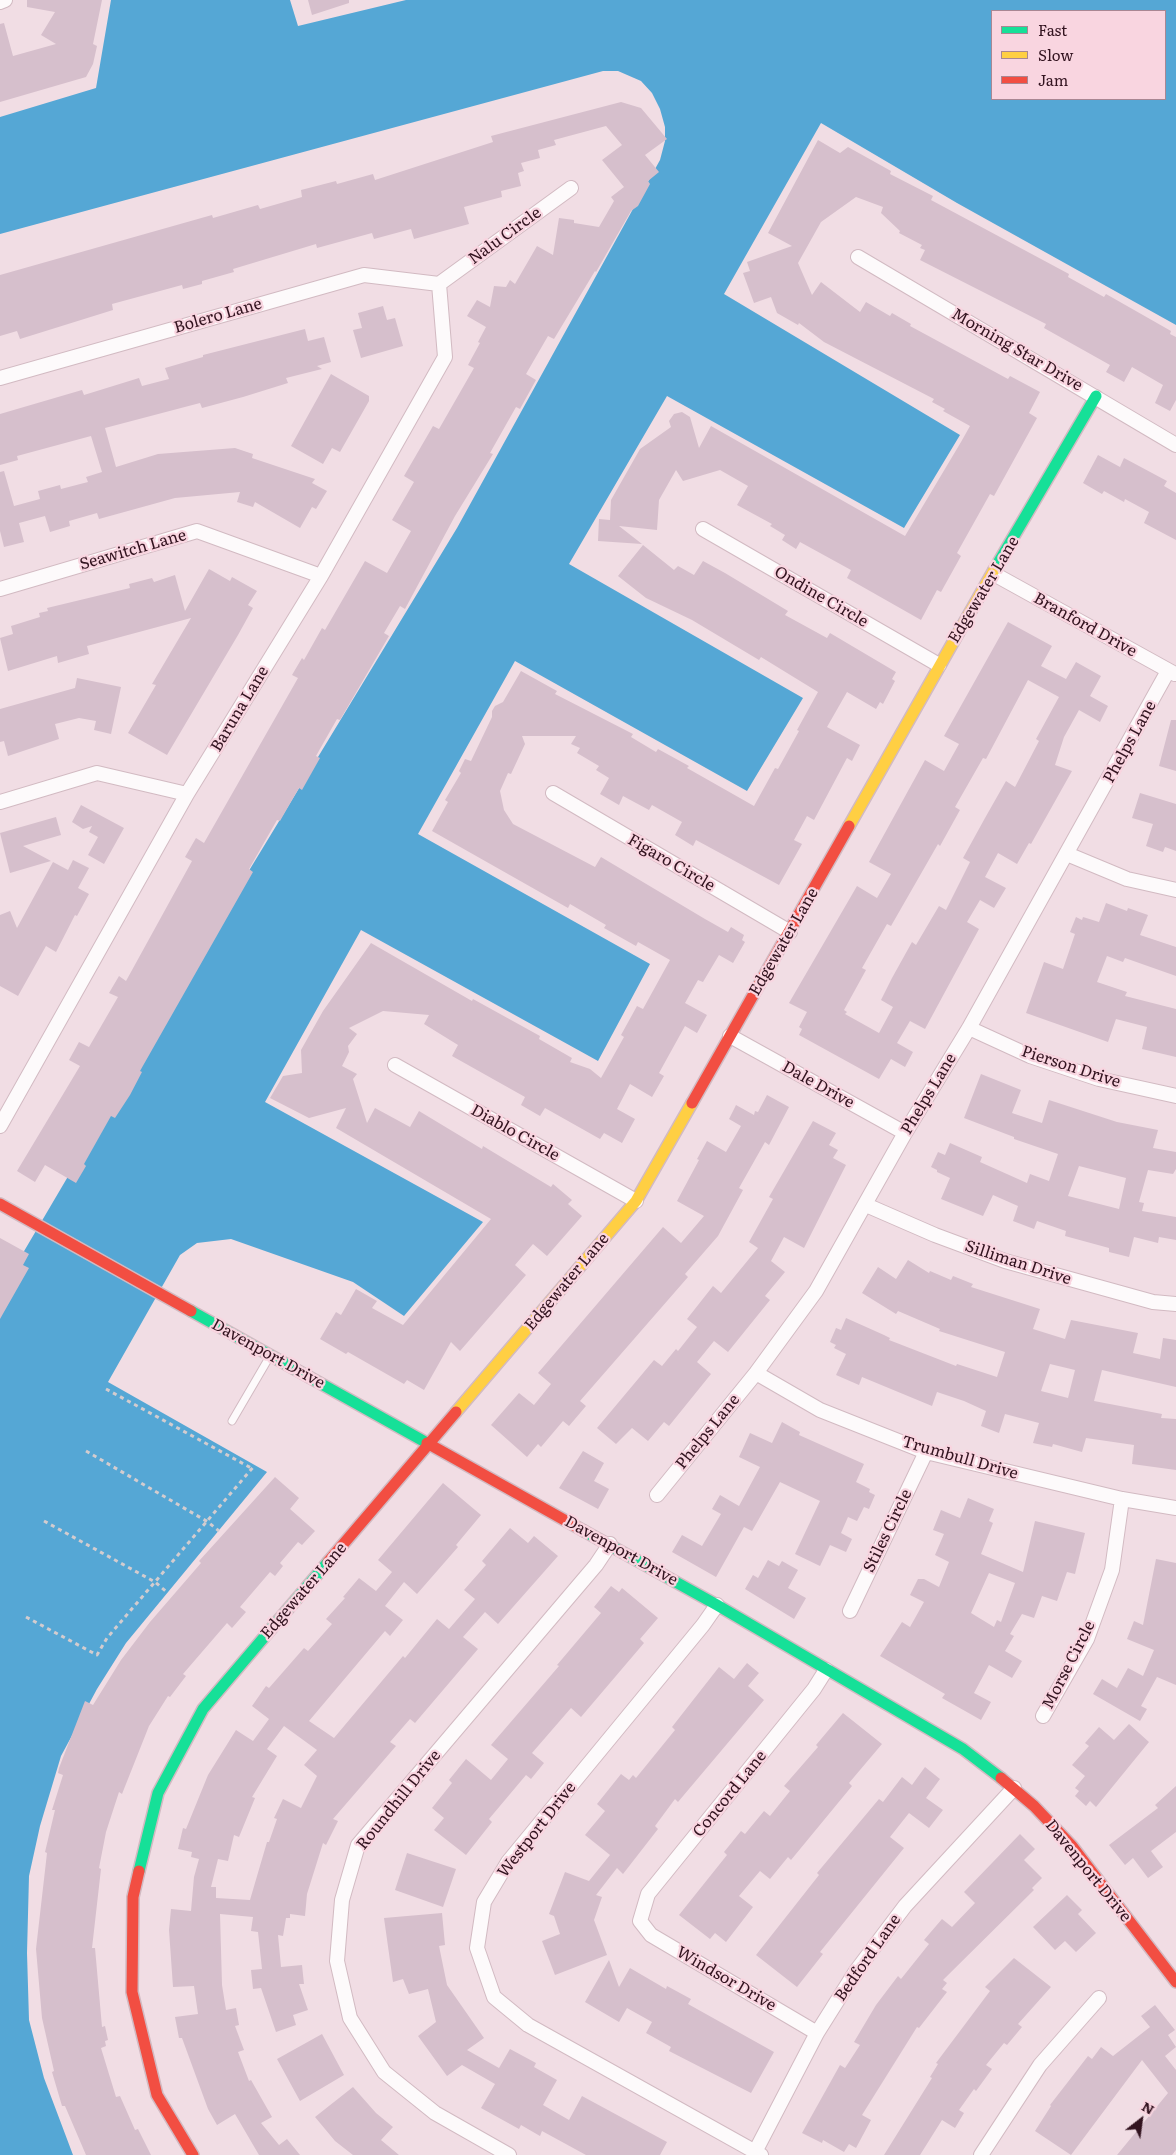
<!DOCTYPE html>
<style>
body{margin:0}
#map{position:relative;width:1176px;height:2155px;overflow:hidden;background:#f1dde4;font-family:Literata,serif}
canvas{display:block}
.legend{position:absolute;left:991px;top:10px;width:175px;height:90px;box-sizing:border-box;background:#f9d5e0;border:1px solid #a98793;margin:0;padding:6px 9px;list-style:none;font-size:15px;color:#32131f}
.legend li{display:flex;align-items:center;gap:10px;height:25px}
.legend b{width:25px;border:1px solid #a98793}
.north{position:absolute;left:1116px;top:2095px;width:50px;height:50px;-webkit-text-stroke:4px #f9d5e0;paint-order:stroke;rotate:30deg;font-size:14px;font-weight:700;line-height:20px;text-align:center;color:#32131f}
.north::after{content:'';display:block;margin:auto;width:18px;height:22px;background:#32131f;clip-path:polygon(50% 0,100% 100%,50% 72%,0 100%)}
</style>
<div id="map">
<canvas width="1176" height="2155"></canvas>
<ul class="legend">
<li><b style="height:6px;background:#16e098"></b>Fast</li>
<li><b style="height:6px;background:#ffcf43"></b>Slow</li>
<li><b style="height:6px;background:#f24e42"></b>Jam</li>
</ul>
<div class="north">N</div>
</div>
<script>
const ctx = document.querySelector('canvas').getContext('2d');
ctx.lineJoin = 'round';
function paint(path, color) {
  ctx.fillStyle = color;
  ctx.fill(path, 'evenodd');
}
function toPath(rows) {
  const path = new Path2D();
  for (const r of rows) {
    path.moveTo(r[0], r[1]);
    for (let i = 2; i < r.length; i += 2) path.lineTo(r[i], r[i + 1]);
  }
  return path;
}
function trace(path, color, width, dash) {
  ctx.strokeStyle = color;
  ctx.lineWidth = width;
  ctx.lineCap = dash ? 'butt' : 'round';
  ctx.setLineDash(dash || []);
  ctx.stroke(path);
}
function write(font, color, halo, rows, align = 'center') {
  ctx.font = font + ' Literata,serif';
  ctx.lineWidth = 4.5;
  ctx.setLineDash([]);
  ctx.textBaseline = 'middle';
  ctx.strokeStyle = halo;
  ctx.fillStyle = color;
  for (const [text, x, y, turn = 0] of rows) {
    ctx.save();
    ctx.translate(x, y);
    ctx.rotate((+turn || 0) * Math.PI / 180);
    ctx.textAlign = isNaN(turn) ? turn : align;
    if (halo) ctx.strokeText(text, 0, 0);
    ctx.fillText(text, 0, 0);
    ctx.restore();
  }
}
const water = toPath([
 [111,0,290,0,298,26,406,0,1176,0,1176,325,957,203,821,123,724,294,960,435,904,528,667,396,569,564,803,698,747,791,515,661,418,834,650,964,598,1061,361,930,265,1102,483,1222,404,1316,353,1282,231,1239,197,1243,180,1255,108,1382,267,1472,126,1643,97,1689,61,1756,40,1826,29,1876,27,1953,29,2020,44,2078,73,2155,0,2155,0,1292,216,925,457,528,660,160,665,141,665,127,660,109,652,93,641,81,618,71,603,71,0,234,0,117,96,88],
 [992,11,1165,11,1165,99,992,99]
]);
const building = toPath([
 [27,0,102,0,93,44,97,46,93,64,86,77,0,102,0,24,4,23,13,56,56,44,41,35,55,12,27,7],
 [308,0,349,0,349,3,312,15],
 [621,102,641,108,667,139,645,155,659,172,648,181,650,184,638,206,631,211,596,272,595,271,554,339,548,336,526,374,536,380,520,409,516,407,490,453,493,454,455,516,405,609,400,606,384,633,389,636,340,720,337,719,316,756,320,758,302,790,299,788,280,821,277,820,249,869,253,872,140,1071,142,1072,130,1095,115,1118,111,1116,84,1164,86,1166,76,1183,45,1165,35,1182,17,1171,80,1066,69,1060,79,1042,89,1047,118,997,109,993,119,976,126,981,192,861,185,857,196,838,204,843,298,678,292,675,302,658,304,660,322,628,325,630,365,561,387,573,411,531,392,520,414,482,404,476,433,426,439,429,474,368,468,365,480,343,478,342,486,327,467,316,477,300,490,307,494,286,506,287,510,280,515,284,537,246,553,255,559,218,574,220,574,223,599,227,614,201,611,197,624,187,602,160,622,145,606,126,554,140,556,145,538,150,540,158,521,163,524,171,518,173,521,186,501,191,502,197,464,207,469,224,414,239,411,229,374,239,372,233,317,248,316,244,233,269,234,272,202,281,202,284,183,289,182,285,112,304,113,310,20,339,17,331,0,336,0,275,212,215,213,218,258,205,260,209,302,197,301,190,336,181,337,184,373,174,375,180,493,142,491,136],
 [818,140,840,153,848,147,891,171,890,174,933,196,931,200,1069,274,1068,277,1104,297,1106,294,1171,331,1170,334,1176,337,1176,400,1170,411,1155,403,1163,385,1132,367,1124,382,1106,372,1110,365,1044,328,1046,324,920,260,925,250,920,248,922,245,899,233,900,231,881,213,883,207,856,197,821,222,798,263,812,295,821,282,860,312,866,302,890,316,892,313,911,324,910,326,1008,379,1010,376,1040,392,1029,413,1037,418,994,496,990,494,957,553,961,556,941,592,937,590,921,620,847,578,851,570,800,542,796,549,782,540,785,535,770,526,772,524,737,505,748,486,720,470,683,481,676,470,659,500,657,530,619,526,642,544,598,541,599,519,610,520,611,500,640,449,671,427,669,421,674,414,682,412,690,417,699,448,711,426,905,536,961,442,970,426,943,411,945,409,932,402,934,399,824,342,799,323,798,325,777,313,771,297,754,303,743,273,750,271,747,262,792,246,768,233],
 [383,306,387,320,395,318,403,346,361,358,353,330,362,328,358,313],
 [305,329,308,341,324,337,331,362,317,366,322,369,286,378,288,383,243,397,202,408,200,403,105,428,116,467,158,454,235,448,253,454,252,458,315,479,312,483,327,491,316,509,312,507,300,528,255,502,253,507,237,502,240,492,175,498,99,519,97,513,69,521,70,526,50,532,45,516,19,523,24,542,4,547,0,531,0,472,4,471,14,506,40,499,38,491,60,485,61,489,88,482,86,477,102,472,91,436,17,456,18,460,0,465,0,414,82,390,84,395,139,378,142,386,169,379,165,368,203,357,203,355],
 [331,374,369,396,369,401,340,452,332,448,323,464,291,446],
 [1098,455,1120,467,1124,458,1167,481,1164,486,1176,493,1176,540,1144,523,1149,512,1125,499,1124,502,1104,491,1102,494,1083,483],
 [643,545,674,570,678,566,694,575,703,561,725,573,788,611,785,615,827,638,830,633,896,672,892,679,895,681,883,704,880,702,876,709,847,692,827,727,860,745,852,761,847,758,814,820,807,816,794,840,802,844,779,885,696,840,693,846,675,835,682,822,652,805,649,810,623,796,619,805,600,794,609,778,596,770,599,766,577,753,580,748,571,744,576,736,522,736,525,744,511,774,508,773,500,791,504,810,513,824,595,867,601,857,705,919,728,932,731,927,744,935,742,940,745,942,733,963,719,955,703,982,698,980,685,1003,707,1015,697,1033,685,1026,659,1073,664,1076,652,1097,630,1084,617,1109,635,1119,622,1143,604,1133,600,1139,545,1108,540,1116,521,1105,525,1097,452,1056,458,1045,424,1024,429,1015,383,1011,349,1028,357,1034,348,1046,349,1052,342,1066,357,1074,353,1079,367,1123,375,1108,410,1127,419,1111,482,1149,483,1146,551,1187,553,1184,572,1200,568,1204,582,1216,547,1256,533,1244,515,1265,526,1275,460,1351,451,1342,424,1390,407,1380,404,1384,348,1352,346,1354,320,1339,336,1312,341,1315,356,1289,377,1301,372,1308,403,1325,491,1219,336,1128,346,1108,309,1118,270,1098,283,1076,302,1073,301,1050,323,1011,371,943,472,1001,473,999,540,1036,539,1039,572,1058,570,1062,590,1069,601,1078,624,1037,621,1035,637,1006,643,1009,670,960,638,942,636,946,604,928,606,925,570,904,568,908,432,831,448,802,445,800,461,773,459,771,465,759,471,761,492,717,492,711,495,706,503,702,521,671,557,691,555,694,633,734,631,737,656,752,658,749,689,766,687,768,754,806,775,768,778,769,799,731,797,730,818,692,761,657,759,660,692,620,646,598,618,576],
 [209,569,230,581,232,577,257,591,248,605,253,608,238,635,167,755,128,733,156,685,152,684,191,618,87,646,89,654,58,663,57,656,8,671,0,638,13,634,11,626,40,617,39,613,48,611,47,608,130,588,129,584,152,578,154,582,175,575,185,611],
 [1008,622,1052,646,1041,666,1066,679,1076,662,1101,676,1090,696,1108,706,1100,722,1079,710,1064,737,1055,765,1072,771,1031,844,1029,843,1017,864,998,853,985,877,1006,888,994,908,980,900,967,922,979,929,925,1029,910,1021,897,1043,913,1052,905,1067,891,1059,879,1079,799,1035,802,1029,799,1027,807,1012,789,1003,857,886,877,898,891,874,869,862,925,760,944,771,959,744,944,736],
 [1028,680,1059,697,1036,739,1039,741,1015,787,1006,781,985,818,963,858,970,862,946,910,939,906,916,945,912,942,892,978,881,1000,893,1007,879,1033,845,1014,847,1012,844,1010,866,970,862,968,887,924,891,926,938,844,940,846,960,810,955,807,983,758,986,759],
 [77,678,121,687,111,734,94,730,96,721,79,718,55,724,59,739,8,756,4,741,0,742,0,709,75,688],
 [1171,720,1176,720,1176,771,1159,766],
 [1140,793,1176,804,1176,851,1165,847,1163,852,1146,846,1153,824,1132,818],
 [81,805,124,828,104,864,88,855,98,837,89,832,92,826,83,829,72,822],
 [56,817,61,835,23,846,51,861,10,873,0,833],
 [73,860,89,868,78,888,89,894,77,916,75,915,56,952,46,946,18,996,0,986,0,915,10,911,17,928,53,862,68,870],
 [1106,903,1127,911,1128,908,1148,915,1140,935,1176,947,1176,976,1125,958,1123,962,1107,956,1097,982,1127,992,1125,996,1176,1009,1176,1057,1142,1049,1147,1027,1116,1019,1108,1042,1026,1013,1044,962,1063,969,1075,934,1070,932,1076,917,1082,920,1083,917,1099,922],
 [981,1074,1021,1090,1012,1113,1042,1123,1049,1100,1117,1122,1158,1130,1153,1148,1176,1152,1176,1169,1173,1174,1148,1170,1139,1202,1144,1203,1142,1211,1176,1217,1176,1240,1159,1237,1158,1243,1134,1237,1129,1257,1109,1252,1109,1248,1065,1236,1066,1231,1037,1221,1034,1229,1013,1221,1018,1206,993,1195,983,1216,941,1199,950,1178,937,1172,937,1170,931,1167,938,1152,945,1155,950,1143,982,1157,980,1162,1027,1183,1030,1174,1049,1181,1058,1154,1014,1139,1014,1137,964,1118],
 [1079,1166,1126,1178,1119,1209,1068,1196],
 [767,1095,789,1107,769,1145,765,1142,739,1188,743,1190,718,1236,685,1274,688,1277,580,1401,586,1406,569,1426,563,1421,541,1447,538,1444,527,1457,491,1425,519,1393,534,1405,551,1384,538,1373,663,1227,681,1243,704,1216,677,1201,699,1160,697,1159,707,1141,726,1152,741,1126,729,1119,736,1105,754,1115,755,1111,758,1112],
 [813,1121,836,1133,829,1145,838,1150,833,1158,846,1165,804,1248,784,1237,771,1261,785,1272,765,1296,770,1300,728,1352,714,1341,697,1362,711,1374,669,1426,664,1422,648,1441,632,1428,616,1444,597,1428,654,1360,662,1366,676,1349,678,1351,697,1327,687,1319,713,1286,721,1293,758,1248,749,1242,773,1199,769,1197],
 [0,1238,29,1254,23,1265,29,1268,0,1319],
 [908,1260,929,1273,930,1271,951,1280,953,1276,973,1284,971,1287,1040,1309,1033,1329,1065,1339,1071,1320,1138,1333,1133,1353,1160,1359,1163,1338,1176,1340,1176,1387,1102,1370,1094,1401,1162,1414,1161,1418,1176,1419,1176,1470,1132,1464,1134,1445,1086,1438,1082,1452,1053,1444,1052,1447,1033,1443,1039,1423,1005,1414,999,1433,981,1426,986,1411,964,1401,937,1392,932,1406,862,1377,859,1385,836,1375,846,1354,834,1348,836,1345,830,1342,836,1328,841,1330,846,1318,884,1335,890,1338,889,1340,956,1366,957,1364,997,1377,1005,1352,939,1331,940,1329,898,1311,896,1314,862,1293,878,1267,896,1279],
 [1050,1364,1075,1370,1068,1398,1041,1391],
 [782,1422,800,1432,799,1435,864,1464,856,1482,870,1489,869,1492,875,1495,869,1509,864,1507,857,1521,848,1517,841,1533,852,1539,846,1552,830,1545,820,1566,795,1554,820,1501,780,1482,752,1531,744,1527,716,1577,672,1552,682,1535,702,1546,721,1514,712,1509,720,1495,739,1506,760,1467,739,1457,750,1433,772,1443],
 [583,1451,604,1463,594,1481,609,1489,598,1509,559,1488],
 [275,1477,299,1498,290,1509,315,1531,302,1545,298,1542,280,1563,283,1566,275,1576,270,1572,240,1607,246,1612,232,1628,227,1623,183,1674,186,1676,170,1697,168,1696,149,1726,122,1794,119,1792,106,1832,99,1868,101,1869,92,1948,95,1948,102,2027,105,2026,108,2040,105,2041,106,2046,101,2048,116,2097,120,2096,135,2130,138,2129,151,2155,86,2155,65,2106,62,2106,52,2072,54,2071,42,2018,36,1949,47,1853,45,1852,55,1810,52,1810,63,1775,58,1773,59,1768,85,1701,93,1705,121,1660,150,1622,201,1563,199,1561],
 [443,1483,481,1515,456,1545,458,1547,417,1594,404,1582,385,1606,403,1620,390,1636,385,1631,309,1721,334,1738,403,1656,405,1658,437,1619,449,1629,475,1599,464,1590,486,1565,482,1561,510,1528,528,1543,534,1536,558,1556,498,1624,485,1612,463,1637,478,1649,415,1723,410,1719,390,1742,396,1746,333,1819,338,1821,326,1845,323,1843,307,1894,305,1916,290,1914,290,1918,286,1918,283,1936,278,1935,281,1967,302,1965,304,1984,299,1984,308,2010,293,2015,296,2025,276,2032,261,1988,253,1989,251,1970,262,1969,258,1932,251,1931,253,1917,220,1914,222,1985,226,2010,236,2008,239,2025,235,2026,244,2050,238,2052,249,2081,251,2080,272,2117,261,2123,279,2145,287,2139,300,2155,259,2155,235,2114,217,2125,208,2109,182,2038,179,2038,175,2017,198,2014,194,1986,173,1987,169,1930,171,1909,191,1911,194,1877,199,1859,191,1857,192,1852,178,1849,183,1828,186,1829,208,1775,236,1730,253,1741,269,1719,252,1706,266,1686,269,1688,304,1648,308,1651,332,1624,326,1619,345,1598,343,1597,359,1578,376,1591,392,1572,378,1560],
 [284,1726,317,1750,304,1765,317,1776,301,1808,283,1799,274,1818,277,1819,269,1842,267,1842,250,1900,216,1898,216,1887,211,1887,218,1859,228,1861,234,1835,239,1837,255,1798,252,1797,277,1756,267,1749],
 [968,1498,994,1509,989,1521,993,1523,981,1554,1023,1572,1035,1521,1085,1533,1075,1574,1067,1572,1057,1601,1042,1596,1034,1618,1022,1614,1010,1634,1014,1636,1005,1651,1022,1661,1012,1678,989,1665,974,1693,991,1702,981,1720,942,1698,945,1694,880,1656,902,1622,910,1627,924,1602,910,1595,918,1579,924,1579,939,1587,949,1562,935,1555,944,1534,933,1530,941,1510,960,1518],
 [989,1573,1015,1583,1001,1622,997,1620,994,1627,971,1613],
 [1156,1559,1176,1563,1176,1685,1157,1677,1141,1706,1147,1709,1140,1721,1093,1694,1102,1679,1117,1688,1128,1668,1143,1676,1154,1650,1127,1639,1134,1621,1143,1625],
 [768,1560,779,1566,782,1561,798,1570,788,1588,806,1598,794,1619,745,1589,753,1575,758,1578],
 [611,1586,619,1592,622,1588,658,1618,640,1639,644,1643,581,1717,571,1708,532,1753,544,1763,531,1779,526,1775,489,1819,492,1822,466,1855,434,1830,444,1818,432,1808,452,1783,449,1780,466,1759,491,1780,508,1759,491,1745,559,1666,557,1665,601,1613,594,1607],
 [747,1663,759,1673,748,1686,764,1700,678,1802,675,1799,655,1826,658,1829,623,1874,617,1868,596,1895,602,1897,594,1920,607,1955,555,1975,542,1941,560,1934,554,1916,549,1914,565,1872,589,1881,610,1855,585,1835,605,1811,597,1804,621,1774,629,1780,633,1775,636,1778,675,1730,672,1727,719,1667,734,1679],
 [843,1713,882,1744,849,1783,852,1786,791,1860,788,1857,770,1879,760,1871,739,1896,753,1907,726,1942,715,1933,710,1939,679,1915,727,1855,724,1852,741,1831,745,1834,764,1811,770,1816,790,1791,784,1786,818,1747,816,1745],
 [1129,1724,1149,1742,1096,1807,1090,1801,1086,1806,1075,1796,1079,1791,1075,1788,1085,1776,1072,1765,1089,1746,1085,1743,1099,1727,1114,1740],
 [925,1767,940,1779,926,1798,943,1810,929,1828,909,1813,890,1837,904,1848,820,1952,823,1954,797,1987,756,1955,819,1875,817,1873,879,1799,883,1802,902,1777,912,1785],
 [1176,1786,1176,1832,1151,1851,1163,1867,1148,1878,1133,1858,1125,1865,1109,1845,1158,1808,1155,1805],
 [1020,1834,1035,1849,1024,1860,1042,1878,1032,1888,1034,1890,943,1980,947,1983,942,1989,947,1992,919,2028,917,2027,862,2115,871,2120,856,2148,849,2144,844,2152,823,2140,822,2143,802,2133,840,2065,845,2068,860,2045,854,2042,876,2005,898,1976,901,1979,929,1944,924,1940,942,1919,952,1927,975,1903,964,1892],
 [407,1853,456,1869,443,1907,395,1890],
 [1067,1895,1082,1910,1078,1914,1096,1933,1076,1952,1065,1941,1055,1950,1033,1927],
 [442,1913,445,1945,439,1946,447,1985,484,2038,467,2050,499,2068,510,2049,536,2063,534,2067,557,2080,543,2105,569,2120,582,2096,667,2142,660,2155,586,2155,542,2131,540,2136,521,2125,519,2129,481,2108,495,2084,462,2065,447,2076,418,2036,436,2022,428,1989,409,1994,403,1979,393,1982,384,1918],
 [1014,1958,1051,1987,1018,2024,1022,2027,1007,2045,1004,2043,986,2065,992,2069,976,2091,974,2089,959,2110,964,2113,955,2128,942,2120,920,2155,884,2155,932,2078,930,2077,938,2064,936,2063,990,1991,985,1987],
 [609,1960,619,1987,630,1968,666,1989,667,1986,691,1999,688,2004,774,2052,751,2093,669,2051,671,2047,646,2033,652,2022,627,2008,619,2022,585,2002],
 [1155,2005,1175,2030,1168,2035,1176,2047,1165,2056,1176,2070,1176,2150,1172,2155,1117,2155,1168,2093,1142,2060,1071,2155,1035,2131,1051,2106,1050,2105,1088,2056,1092,2059,1101,2047,1113,2056,1150,2027,1141,2016],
 [322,2034,344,2075,300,2101,277,2059],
 [353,2087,376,2113,393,2127,381,2140,399,2155,353,2155,335,2141,315,2117]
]);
const path = toPath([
 [106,1389,253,1469],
 [86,1451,208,1522,219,1531],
 [44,1521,155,1582,168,1593],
 [26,1617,97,1655,107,1638,255,1465]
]);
const lane = toPath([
 [232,1421,270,1356]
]);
const street = toPath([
 [0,2,5,0],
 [858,257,1176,445],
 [439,284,571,188],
 [0,378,364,275,439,284],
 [703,529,939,665],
 [994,574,1175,674],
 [0,589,197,531,321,576],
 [553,793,790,932],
 [0,802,97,773,187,794],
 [1067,854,1127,879,1176,890],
 [969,1028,1030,1056,1099,1079,1176,1096],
 [730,1036,905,1133],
 [395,1065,636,1201],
 [0,1126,187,794,321,576,445,357,439,284],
 [866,1205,935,1235,1005,1261,1153,1302,1176,1304],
 [756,1373,820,1410,926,1452,1122,1499,1176,1508],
 [657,1495,756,1373,816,1291,905,1133,969,1028,1168,671],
 [717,1605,703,1625,508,1862,484,1902,477,1948,494,1997,528,2025,761,2155],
 [850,1611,926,1452],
 [1043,1716,1087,1639,1112,1570,1122,1499],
 [817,2033,651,1935,640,1921,648,1894,814,1689,826,1670],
 [755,2152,817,2033,856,1971,905,1906,1014,1788],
 [509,2155,435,2113,384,2072,350,2018,337,1961,342,1900,358,1845,596,1565,610,1544],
 [981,2155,1040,2065,1099,1998]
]);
const fast = toPath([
 [994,570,1096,396],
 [191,1311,427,1443],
 [584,1531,717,1605,963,1749,1001,1778],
 [139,1871,158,1793,203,1709,328,1562]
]);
const slow = toPath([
 [849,826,994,570],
 [456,1412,636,1201,692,1103]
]);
const jam = toPath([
 [692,1103,849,826],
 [0,1204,191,1311],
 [427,1443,584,1531],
 [328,1562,456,1412],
 [1001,1778,1034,1806,1072,1846,1176,1982],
 [139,1871,133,1897,132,1992,157,2095,193,2155]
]);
const streetNames = [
 ["Nalu Circle",505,236,-36],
 ["Bolero Lane",218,316,-16],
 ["Morning Star Drive",1017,350,30],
 ["Seawitch Lane",133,550,-16],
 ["Edgewater Lane",984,590,-59],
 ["Ondine Circle",821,597,30],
 ["Branford Drive",1085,625,29],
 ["Baruna Lane",240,709,-59],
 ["Phelps Lane",1130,742,-61],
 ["Figaro Circle",671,863,30],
 ["Edgewater Lane",784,942,-60],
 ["Pierson Drive",1071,1067,18],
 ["Dale Drive",818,1085,29],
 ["Phelps Lane",929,1094,-59],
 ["Diablo Circle",515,1133,29],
 ["Silliman Drive",1018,1263,18],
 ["Edgewater Lane",567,1282,-50],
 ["Davenport Drive",268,1354,29],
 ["Phelps Lane",708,1432,-51],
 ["Trumbull Drive",960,1458,16],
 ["Stiles Circle",888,1531,-64],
 ["Davenport Drive",621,1551,29],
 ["Edgewater Lane",304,1591,-49],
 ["Morse Circle",1069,1665,-63],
 ["Concord Lane",730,1794,-51],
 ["Roundhill Drive",399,1800,-51],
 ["Westport Drive",537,1830,-52],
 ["Davenport Drive",1088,1871,51],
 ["Bedford Lane",868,1958,-55],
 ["Windsor Drive",726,1979,30]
];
paint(water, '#55a7d5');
paint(building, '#d6bfcc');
trace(lane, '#d2bac2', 9);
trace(street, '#d2bac2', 16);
trace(fast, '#d2bac2', 14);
trace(slow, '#d2bac2', 14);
trace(jam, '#d2bac2', 14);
trace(path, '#d3cccf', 3, [4, 4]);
trace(lane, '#fdfafb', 7);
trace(street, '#fdfafb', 14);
trace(fast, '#16e098', 11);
trace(slow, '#ffcf43', 11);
trace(jam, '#f24e42', 11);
write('16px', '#32131f', '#f9d5e0', streetNames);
</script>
